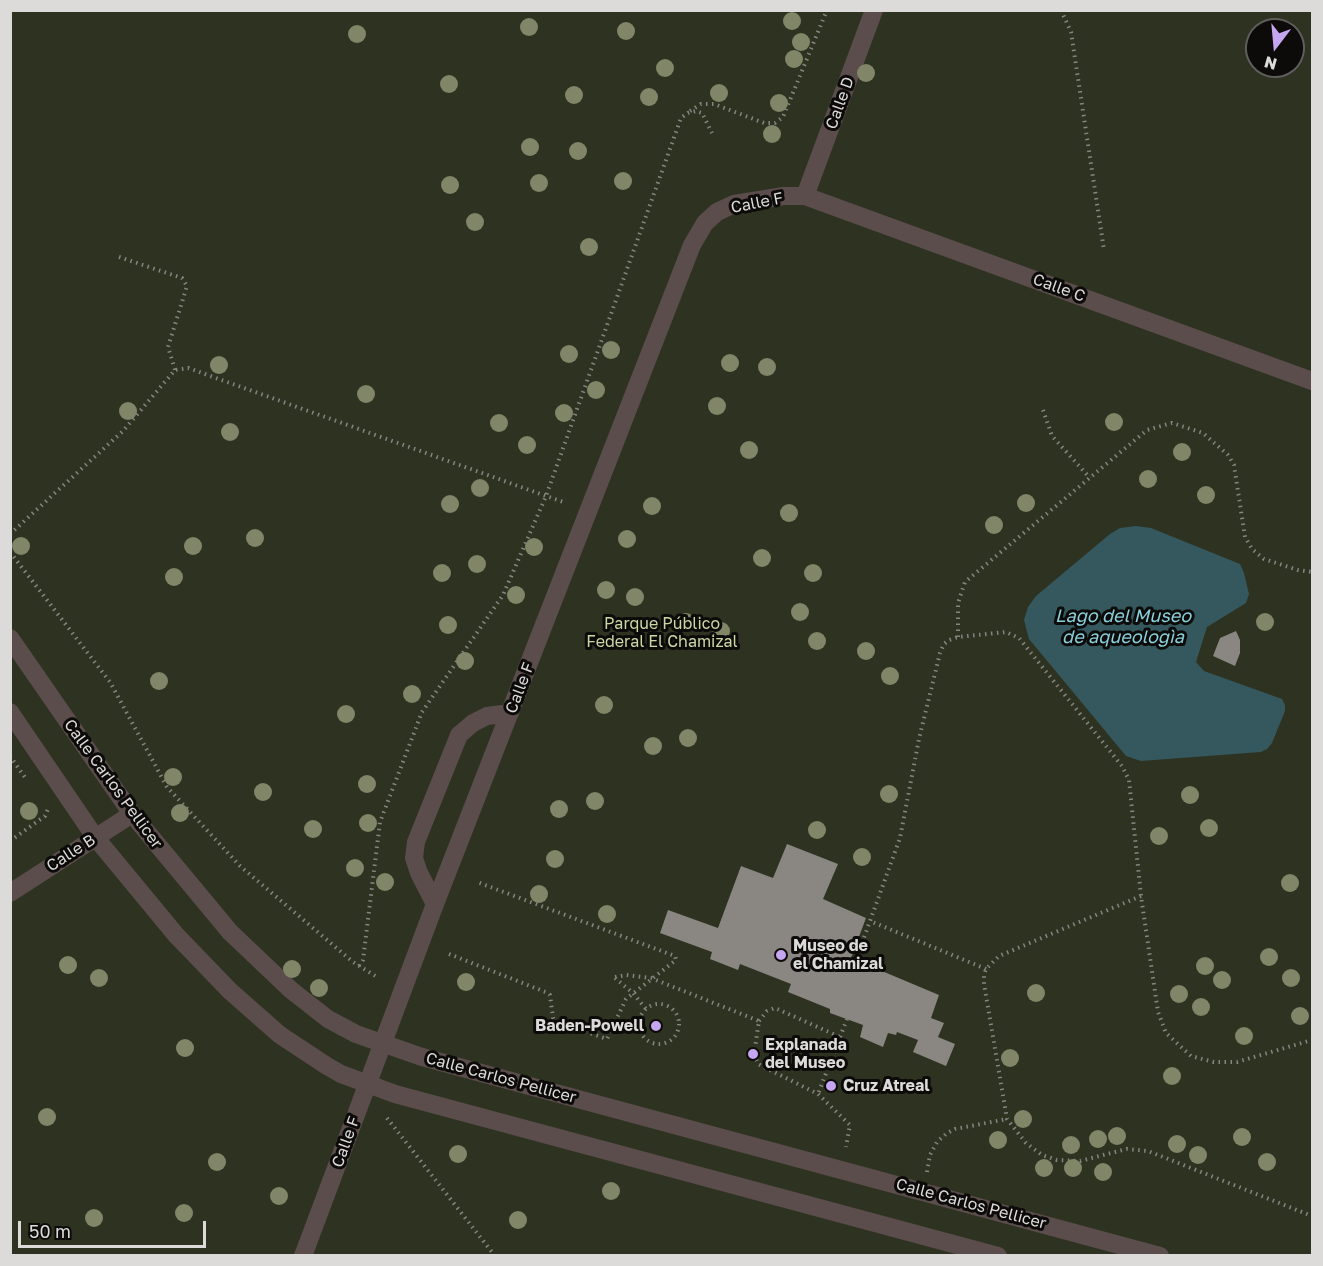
<!DOCTYPE html>
<meta charset="utf-8">
<style>
body{margin:0}
#map{position:relative;width:1323px;height:1266px;overflow:hidden;background:#24211e;font-family:"Golos Text",sans-serif}
canvas{display:block}
.frame{position:absolute;inset:0;border:12px solid #dddbd9;pointer-events:none}
.north{position:absolute;left:1245px;top:18px;width:60px;height:60px;box-sizing:border-box;background:#0c0b0a;border:2px solid #605e5d;border-radius:50%;rotate:196deg;font-size:16px;font-weight:700;line-height:24px;text-align:center;color:#dddbd9}
.north::after{content:'';display:block;margin:auto;width:21px;height:27px;background:#c5a6f0;clip-path:polygon(50% 0,100% 100%,50% 72%,0 100%)}
.scale{position:absolute;left:18px;top:1221px;width:188px;height:27px;box-sizing:border-box;border:3px solid #dddbd9;border-top:0;padding-left:8px;font-size:18px;line-height:21px;white-space:nowrap;color:#dddbd9;-webkit-text-stroke:4px #0c0b0a;paint-order:stroke}
</style>
<div id="map">
<canvas width="1323" height="1266"></canvas>
<div class="frame"></div>
<div class="north">N</div>
<div class="scale">50 m</div>
</div>
<script>
const ctx = document.querySelector('canvas').getContext('2d');
ctx.lineJoin = 'round';
function paint(path, color) {
  ctx.fillStyle = color;
  ctx.fill(path, 'evenodd');
}
function toPath(rows) {
  const path = new Path2D();
  for (const r of rows) {
    if (r.length === 3) {
      path.moveTo(r[0] + r[2], r[1]);
      path.arc(r[0], r[1], r[2], 0, 2 * Math.PI);
      continue;
    }
    path.moveTo(r[0], r[1]);
    for (let i = 2; i < r.length; i += 2) path.lineTo(r[i], r[i + 1]);
  }
  return path;
}
function trace(path, color, width, dash) {
  ctx.strokeStyle = color;
  ctx.lineWidth = width;
  ctx.lineCap = dash ? 'butt' : 'round';
  ctx.setLineDash(dash || []);
  ctx.stroke(path);
}
function write(font, color, halo, rows, align = 'center') {
  ctx.font = font + ' "Golos Text",sans-serif';
  ctx.lineWidth = 6;
  ctx.setLineDash([]);
  ctx.textBaseline = 'middle';
  ctx.strokeStyle = halo;
  ctx.fillStyle = color;
  for (const [text, x, y, turn = 0] of rows) {
    ctx.save();
    ctx.translate(x, y);
    ctx.rotate((+turn || 0) * Math.PI / 180);
    ctx.textAlign = isNaN(turn) ? turn : align;
    if (halo) ctx.strokeText(text, 0, 0);
    ctx.fillText(text, 0, 0);
    ctx.restore();
  }
}
const green = toPath([
 [10,11,1312,11,1312,1255,11,1255],
 [1257,30,1293,30,1293,66,1257,66]
]);
const water = toPath([
 [1136,526,1151,528,1240,564,1244,573,1249,594,1246,603,1207,627,1196,662,1204,671,1282,699,1285,705,1285,711,1272,743,1267,749,1261,752,1141,761,1126,756,1029,639,1024,620,1028,607,1036,596,1110,534,1120,528]
]);
const building = toPath([
 [1236,631,1240,640,1240,653,1235,666,1213,656,1220,638],
 [787,844,838,864,823,899,866,918,851,958,939,995,931,1018,944,1023,938,1037,955,1044,946,1066,913,1052,918,1040,897,1032,896,1035,888,1033,883,1047,860,1037,863,1025,830,1013,830,1009,788,992,791,984,740,964,738,970,710,959,712,952,660,933,668,910,718,928,741,866,773,878]
]);
const path = toPath([
 [1061,10,1071,32,1104,250],
 [690,111,701,104,714,104,764,123,775,123,783,117,827,10],
 [119,257,182,278,187,286,168,347,175,370],
 [1043,410,1052,436,1090,478],
 [10,534,123,431,175,370,188,368,563,502],
 [10,552,110,682,167,787,240,866,353,962,377,977],
 [958,637,958,603,965,582,1147,430,1172,423,1203,433,1228,455,1234,465,1245,537,1252,549,1264,559,1298,570,1312,572],
 [10,756,26,779],
 [10,841,45,816,48,809,46,807],
 [1141,896,999,956,986,969,984,975,984,984,1007,1119,1026,1143,1042,1155,1057,1160,1080,1161,1127,1149,1148,1151,1312,1216],
 [449,954,548,993,550,995,553,1018,555,1021,607,1039,626,999,676,960,675,956,477,882],
 [856,960,870,921],
 [359,966,363,960,380,822,422,712,503,595,546,496,681,118,688,113,696,111,702,113,712,133],
 [986,969,870,921,900,838,919,739,940,653,944,644,949,640,958,637,1006,632,1019,638,1122,766,1129,780,1141,896,1158,1012,1166,1033,1191,1056,1214,1062,1237,1062,1312,1040],
 [615,977,626,975,651,978,759,1021,754,1054,758,1064,818,1094,850,1125,846,1147],
 [615,978,633,993,646,1009],
 [659,1024,20],
 [759,1021,767,1011,775,1008,840,1037,818,1094],
 [840,1037,847,1019],
 [387,1118,495,1256],
 [927,1172,930,1155,937,1142,946,1134,955,1129,1007,1119]
]);
const minor = toPath([
 [805,196,874,10],
 [10,638,132,814,230,932,291,990,328,1019,356,1034,422,1057,1160,1256],
 [10,712,95,837,176,935,230,991,280,1035,327,1066,341,1074,395,1094,998,1256],
 [10,893,132,814],
 [435,904,419,873,414,858,416,842,459,735,473,723,487,716,510,713],
 [303,1256,435,904,692,245,705,223,717,212,734,204,784,196,805,196,1312,381]
]);
const trees = [
 [792,21],
 [529,27],
 [626,31],
 [357,34],
 [801,42],
 [794,59],
 [665,68],
 [866,73],
 [449,84],
 [719,93],
 [574,95],
 [649,97],
 [779,103],
 [772,134],
 [530,147],
 [578,151],
 [623,181],
 [539,183],
 [450,185],
 [475,222],
 [589,247],
 [611,350],
 [569,354],
 [730,363],
 [219,365],
 [767,367],
 [596,390],
 [366,394],
 [717,406],
 [128,411],
 [564,413],
 [1114,422],
 [499,423],
 [230,432],
 [527,445],
 [749,450],
 [1182,452],
 [1148,479],
 [480,488],
 [1206,495],
 [1026,503],
 [450,504],
 [652,506],
 [789,513],
 [994,525],
 [255,538],
 [627,539],
 [21,546],
 [193,546],
 [534,547],
 [762,558],
 [477,564],
 [442,573],
 [813,573],
 [174,577],
 [606,590],
 [516,595],
 [635,597],
 [800,612],
 [686,622],
 [1265,622],
 [448,625],
 [721,631],
 [817,641],
 [866,651],
 [465,661],
 [890,676],
 [159,681],
 [412,694],
 [604,705],
 [346,714],
 [688,738],
 [653,746],
 [173,777],
 [367,784],
 [263,792],
 [889,794],
 [1190,795],
 [595,801],
 [559,809],
 [29,811],
 [180,813],
 [368,823],
 [1209,828],
 [313,829],
 [817,830],
 [1159,836],
 [862,857],
 [555,859],
 [355,868],
 [385,882],
 [1290,883],
 [539,894],
 [607,914],
 [1269,957],
 [68,965],
 [1205,966],
 [292,969],
 [99,978],
 [1291,978],
 [1222,980],
 [466,982],
 [319,988],
 [1036,993],
 [1179,994],
 [1201,1007],
 [1300,1016],
 [1244,1036],
 [185,1048],
 [1010,1058],
 [1172,1076],
 [47,1117],
 [1023,1119],
 [1117,1136],
 [1242,1137],
 [1098,1139],
 [998,1140],
 [1177,1144],
 [1071,1145],
 [458,1154],
 [1198,1155],
 [217,1162],
 [1267,1162],
 [1044,1168],
 [1073,1168],
 [1103,1172],
 [611,1191],
 [279,1196],
 [184,1213],
 [94,1218],
 [518,1220]
];
const markers = [
 [781,955,6,"#c5a6f0"],
 [656,1026,6,"#c5a6f0"],
 [753,1054,6,"#c5a6f0"],
 [831,1086,6,"#c5a6f0"]
];
const streetNames = [
 ["Calle D",840,103,-70],
 ["Calle F",757,203,-11],
 ["Calle C",1059,288,20],
 ["Calle F",520,688,-69],
 ["Calle Carlos Pellicer",113,784,54],
 ["Calle B",71,853,-33],
 ["Calle Carlos Pellicer",501,1078,15],
 ["Calle F",346,1142,-70],
 ["Calle Carlos Pellicer",971,1204,15]
];
const parkNames = [
 ["Parque Público",662,624],
 ["Federal El Chamizal",662,642]
];
const poiNames = [
 ["Museo de",793,946],
 ["el Chamizal",793,964],
 ["Baden-Powell",644,1026,"right"],
 ["Explanada",765,1045],
 ["del Museo",765,1063],
 ["Cruz Atreal",843,1086]
];
const waterNames = [
 ["Lago del Museo",1123,616],
 ["de aqueologìa",1123,637]
];
paint(green, '#2e3221');
paint(water, '#35585e');
paint(building, '#8a8682');
trace(path, '#878582', 4, [1.5, 4.5]);
trace(minor, '#5b4d4c', 18);
ctx.fillStyle = '#808667';
for (const [x, y] of trees) {
  ctx.beginPath();
  ctx.arc(x, y, 9, 0, 2 * Math.PI);
  ctx.fill();
}
for (const [x, y, r, color] of markers) {
  const dot = new Path2D();
  dot.arc(x, y, r, 0, 2 * Math.PI);
  ctx.fillStyle = color;
  ctx.fill(dot);
  trace(dot, '#0c0b0a', 2);
}
write('16px', '#dddbd9', '#0c0b0a', streetNames);
write('16px', '#cbd8a3', '#0c0b0a', parkNames);
write('bold 16px', '#dddbd9', '#0c0b0a', poiNames, 'left');
write('italic 18px', '#8bd0dc', '#0c0b0a', waterNames);
</script>
